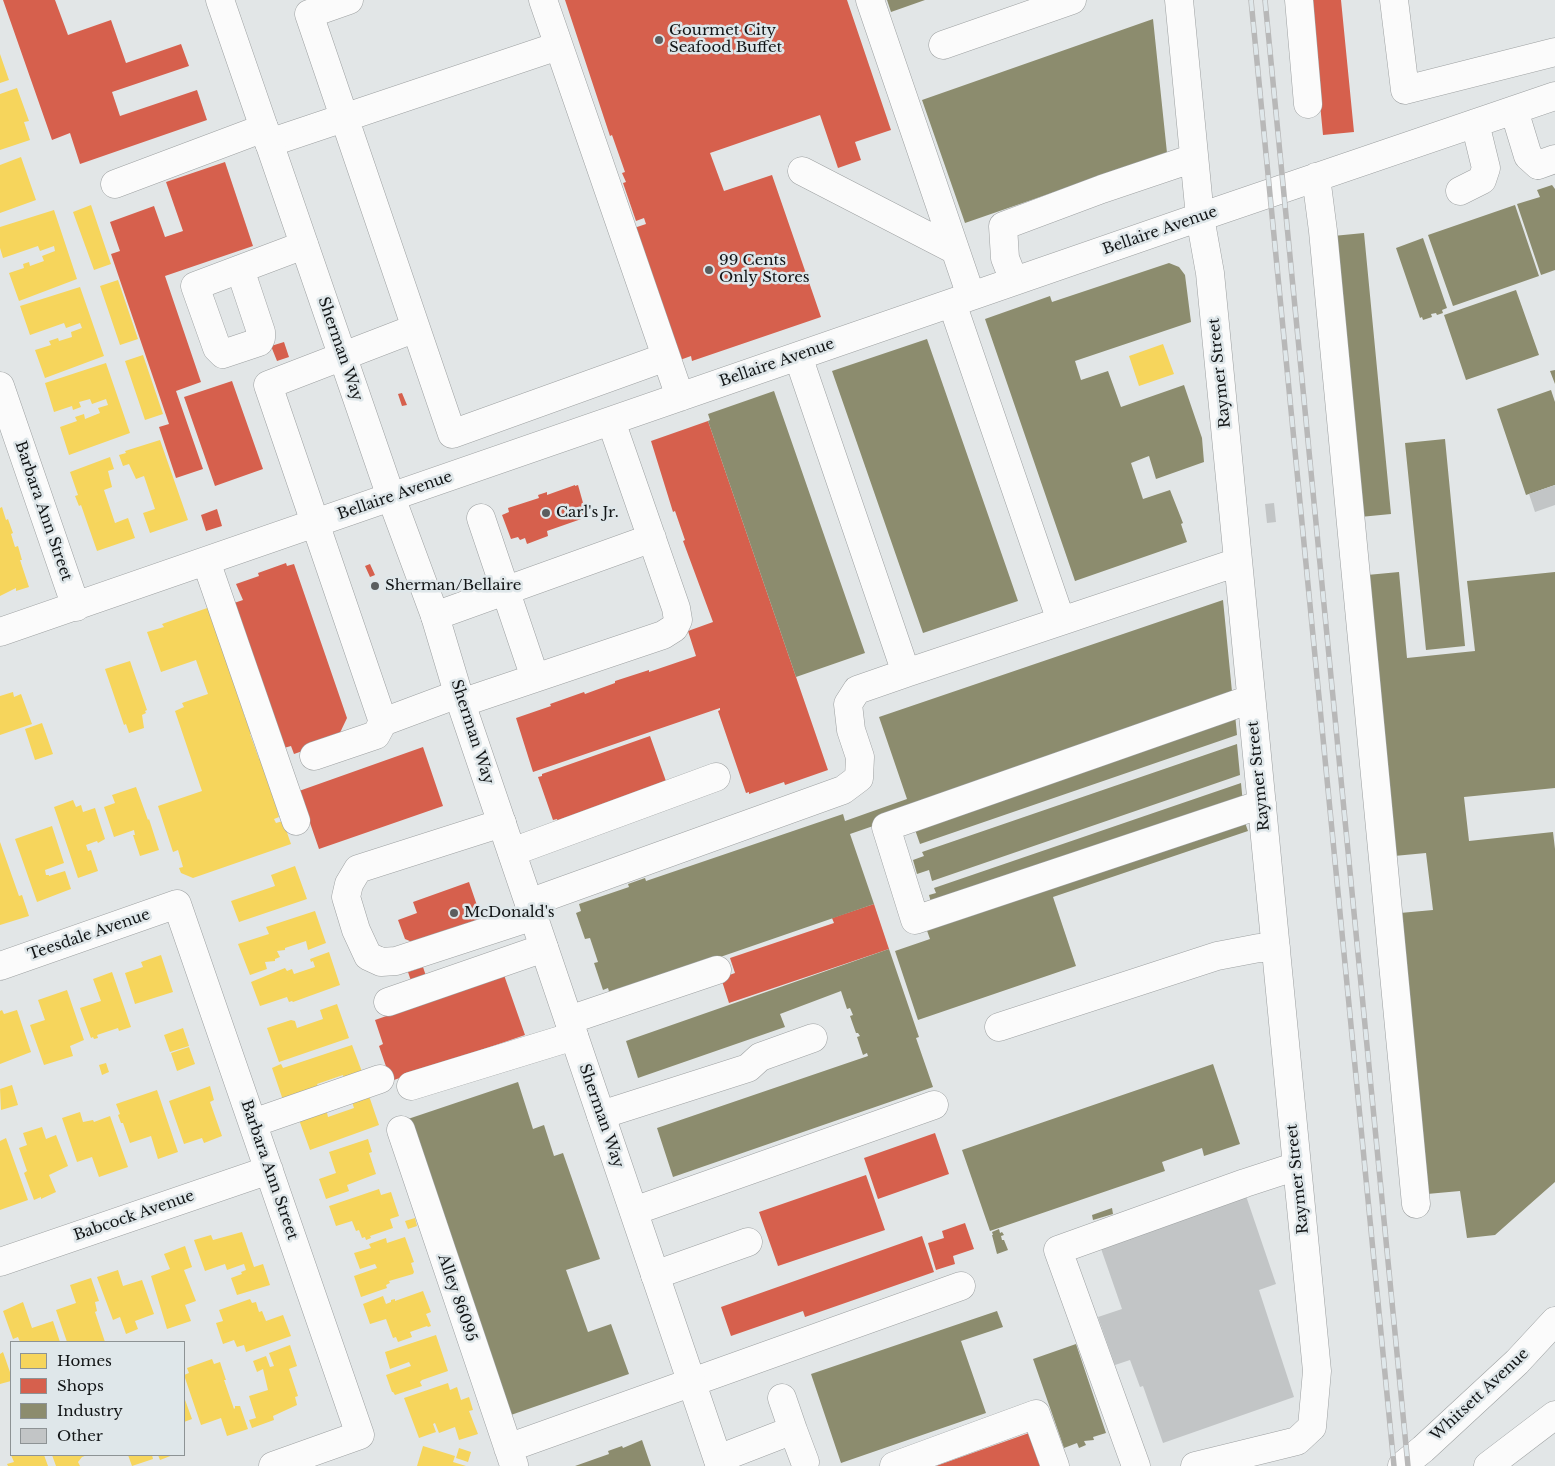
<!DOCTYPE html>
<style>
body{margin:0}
#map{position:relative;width:1555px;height:1466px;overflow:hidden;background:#e2e6e7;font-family:"Libre Baskerville",serif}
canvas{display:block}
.legend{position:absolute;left:10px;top:1341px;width:175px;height:115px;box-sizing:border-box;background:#dfe7ea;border:1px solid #8d9395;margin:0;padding:6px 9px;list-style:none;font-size:15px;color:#121516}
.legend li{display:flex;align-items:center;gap:10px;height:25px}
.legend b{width:25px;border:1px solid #8d9395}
</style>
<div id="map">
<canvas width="1555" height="1466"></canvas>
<ul class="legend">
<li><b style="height:14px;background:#f6d55c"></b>Homes</li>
<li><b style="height:14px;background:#d6604d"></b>Shops</li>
<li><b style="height:14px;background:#8c8c6e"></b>Industry</li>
<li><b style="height:14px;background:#c2c5c6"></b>Other</li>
</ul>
</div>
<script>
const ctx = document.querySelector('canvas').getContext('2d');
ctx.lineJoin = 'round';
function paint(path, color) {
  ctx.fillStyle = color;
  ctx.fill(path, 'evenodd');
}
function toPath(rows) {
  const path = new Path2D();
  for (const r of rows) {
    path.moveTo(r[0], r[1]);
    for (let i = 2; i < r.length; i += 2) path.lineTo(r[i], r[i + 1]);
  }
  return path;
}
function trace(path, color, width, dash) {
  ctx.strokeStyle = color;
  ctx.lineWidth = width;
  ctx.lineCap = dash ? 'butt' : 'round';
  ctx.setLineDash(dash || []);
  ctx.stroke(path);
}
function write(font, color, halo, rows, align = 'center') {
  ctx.font = font + ' "Libre Baskerville",serif';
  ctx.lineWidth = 5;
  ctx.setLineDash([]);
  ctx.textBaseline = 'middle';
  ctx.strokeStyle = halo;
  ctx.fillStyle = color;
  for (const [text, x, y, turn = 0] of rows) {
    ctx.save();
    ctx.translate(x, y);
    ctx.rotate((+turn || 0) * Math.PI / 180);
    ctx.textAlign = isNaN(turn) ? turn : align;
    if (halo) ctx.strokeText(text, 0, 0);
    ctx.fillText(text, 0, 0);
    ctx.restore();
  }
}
const homes = toPath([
 [0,54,9,80,0,83],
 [17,88,29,121,24,122,30,140,0,150,0,94],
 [21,157,36,200,0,213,0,165],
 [91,205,111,264,94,270,73,212],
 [54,210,77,279,19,301,9,273,24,268,23,264,29,262,30,266,44,261,42,256,55,251,54,246,40,251,38,246,3,258,0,248,0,227],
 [118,280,138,339,120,345,100,286],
 [80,287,104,356,45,378,35,350,51,345,49,341,58,338,59,341,72,337,71,332,82,328,80,323,66,328,64,323,30,335,20,306],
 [1163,344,1174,374,1139,386,1129,356],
 [143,355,163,414,145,420,125,361],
 [106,363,130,433,69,455,60,427,77,421,75,417,84,414,85,419,100,413,98,408,108,405,106,399,92,404,90,399,79,402,81,407,73,410,72,406,54,412,45,383],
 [160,440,188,520,150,533,143,513,155,509,144,476,136,479,129,464,123,466,119,455,126,453,125,451],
 [110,457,114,469,108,471,112,487,104,490,115,523,128,518,135,538,97,551,81,505,79,506,75,496,78,495,70,472],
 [2,507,6,520,8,519,13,533,11,534,15,547,18,546,22,560,20,560,29,587,16,591,16,588,0,596,0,508],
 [210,607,245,707,242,708,245,718,248,717,253,733,250,734,259,759,262,759,267,773,265,774,272,794,274,794,279,808,277,809,279,817,274,819,276,823,283,821,291,844,193,878,181,873,179,868,183,867,178,850,173,852,158,806,202,791,175,711,184,707,182,703,208,694,196,660,161,672,147,632,164,627,162,624],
 [130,661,147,710,145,711,146,713,142,715,144,728,129,733,126,724,124,725,105,669],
 [13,692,14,697,21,694,32,724,0,735,0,696],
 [42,723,53,754,35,760,25,729],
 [136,787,148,820,149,819,159,850,140,856,133,835,135,835,134,830,114,837,104,807,115,803,112,795],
 [73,800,76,807,81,805,83,812,95,808,105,839,98,843,97,841,86,845,88,851,91,850,98,871,78,878,54,807],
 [52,826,64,863,45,870,46,875,49,875,49,876,65,871,71,889,37,902,15,839],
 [0,842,19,896,22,895,29,916,0,925],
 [295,866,307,899,239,922,231,901,275,886,271,875],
 [315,911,326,943,308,950,306,941,285,948,285,950,277,951,280,957,275,959,275,961,265,962,267,969,250,975,238,944,269,934,266,927],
 [329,952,340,985,293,1002,292,1001,289,1002,287,997,260,1006,251,982,285,968,287,971,292,969,294,974,315,967,313,961,311,962,310,959],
 [161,955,173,992,135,1004,125,973,143,967,141,962],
 [112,972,131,1027,119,1031,118,1028,97,1035,98,1038,94,1039,93,1037,91,1038,80,1008,101,1001,93,979],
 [67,990,84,1040,70,1046,73,1056,44,1065,30,1025,45,1020,38,1000],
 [337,1004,349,1038,279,1062,267,1028,291,1020,295,1021,297,1028,323,1019,320,1010],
 [2,1010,4,1014,17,1010,31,1052,0,1064,0,1011],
 [183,1028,189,1046,170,1052,164,1035],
 [352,1045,364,1077,345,1083,343,1075,317,1084,320,1091,284,1103,272,1068,281,1064,283,1068],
 [189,1047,195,1064,177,1071,171,1053],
 [106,1063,109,1072,102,1075,99,1065],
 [12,1085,18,1105,1,1110,0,1089],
 [210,1086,214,1100,210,1102,222,1136,204,1143,202,1138,184,1144,169,1101],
 [157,1090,178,1152,158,1159,151,1136,130,1143,123,1123,121,1123,118,1115,120,1114,116,1104],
 [368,1093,379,1125,310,1150,298,1117,326,1109,328,1117,354,1108,351,1099],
 [80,1112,83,1122,93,1120,94,1122,110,1116,128,1167,99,1177,92,1157,77,1162,62,1118],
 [42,1127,46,1139,56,1135,68,1166,49,1175,56,1192,41,1199,41,1197,34,1200,24,1173,27,1171,19,1148,27,1145,23,1133],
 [6,1138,28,1200,0,1210,0,1141],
 [368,1139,372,1152,369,1153,376,1174,347,1185,349,1191,326,1199,319,1179,336,1173,329,1152],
 [379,1189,381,1195,391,1192,399,1216,390,1219,393,1228,370,1236,371,1238,366,1240,365,1237,362,1238,359,1230,356,1231,352,1221,336,1226,329,1206],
 [415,1218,417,1226,408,1229,405,1221],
 [242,1232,254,1267,263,1264,270,1285,237,1295,231,1278,242,1274,241,1272,246,1270,244,1264,227,1270,225,1264,205,1271,194,1240,211,1235,213,1240],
 [405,1237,414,1262,411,1263,414,1272,413,1274,389,1281,390,1283,386,1285,387,1288,361,1297,354,1276,377,1268,375,1264,360,1269,354,1253,371,1248,369,1244,386,1238,387,1243],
 [185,1246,192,1267,184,1270,196,1301,185,1305,191,1321,167,1329,151,1276,170,1269,164,1254],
 [118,1270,123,1286,142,1280,154,1314,135,1321,138,1329,126,1334,120,1317,113,1320,97,1277],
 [91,1278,99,1301,95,1302,97,1311,95,1312,105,1342,67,1342,56,1310,76,1303,70,1285],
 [423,1291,431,1312,426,1314,431,1326,428,1327,427,1326,410,1332,412,1337,398,1342,396,1337,393,1338,386,1319,370,1324,363,1304,383,1296,386,1304,391,1302,391,1300,395,1299,395,1301],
 [250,1299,252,1303,256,1302,259,1312,262,1311,266,1321,283,1315,291,1336,246,1352,244,1345,237,1347,234,1340,223,1344,216,1323,223,1321,219,1310],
 [23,1302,32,1328,53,1321,60,1342,20,1342,18,1337,13,1339,3,1311],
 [436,1335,448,1371,422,1380,420,1382,422,1386,395,1395,393,1392,392,1392,386,1375,411,1366,409,1362,390,1369,385,1352],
 [290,1345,297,1366,289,1369,298,1396,295,1397,297,1405,273,1416,274,1420,252,1428,249,1420,256,1418,249,1396,268,1390,263,1369,257,1372,253,1361,266,1356,270,1367,274,1366,269,1353],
 [3,1352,11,1375,11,1381,0,1384,0,1354],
 [212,1359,214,1364,220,1362,226,1380,224,1380,234,1409,235,1408,235,1406,240,1406,248,1429,227,1436,221,1418,201,1425,184,1375,189,1373,187,1368],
 [448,1383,450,1390,457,1387,461,1400,469,1397,473,1410,469,1411,478,1434,459,1440,455,1427,439,1433,435,1423,433,1424,436,1432,419,1438,404,1398],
 [184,1397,192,1419,184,1422],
 [423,1446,455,1456,453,1462,466,1466,417,1466],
 [459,1448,471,1452,468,1462,456,1458],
 [11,1455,44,1455,48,1466,8,1466,7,1464,14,1462],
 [52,1455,87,1455,82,1457,78,1462,80,1466,56,1466],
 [128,1455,152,1455,153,1459,132,1466],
 [158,1455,173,1455,160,1460]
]);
const shops = toPath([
 [3,0,55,0,68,35,111,20,126,63,181,44,189,66,112,92,120,116,197,90,207,120,80,164,70,133,52,140],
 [565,0,847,0,891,130,855,142,861,160,838,168,820,115,710,153,724,191,772,175,821,317,692,361,691,356,680,360,634,228,646,224,644,218,636,221,623,183,626,182,622,173,625,172,612,135,610,136],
 [1310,0,1341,0,1354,132,1323,135],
 [225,162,253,246,165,276,201,382,176,391,203,469,176,478,159,427,169,424,111,254,120,251,110,222,154,206,165,237,183,231,166,182],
 [284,342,289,357,277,361,271,346],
 [232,381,263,469,215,486,184,397],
 [402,393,407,405,402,406,398,394],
 [708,421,828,770,785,785,784,782,749,794,749,792,746,793,718,711,720,710,720,708,533,772,516,718,551,706,550,704,584,692,585,694,615,683,615,681,649,670,649,672,696,656,688,631,713,622,683,541,685,540,675,511,673,512,651,441],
 [575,485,575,486,578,485,587,517,547,531,548,536,527,544,525,538,520,540,518,537,511,539,502,515,509,512,508,508,539,498,538,495,547,492,547,495],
 [217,509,222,526,206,531,201,515],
 [286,563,287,566,294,564,347,718,337,739,294,754,291,746,284,748,234,603,243,600,236,584,259,576,258,573],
 [370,564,375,575,370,577,365,566],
 [650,736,667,784,559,824,557,819,553,820,538,777,542,776,542,774],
 [423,747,443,806,319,849,299,791],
 [469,882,482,920,419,945,405,939,398,920,417,913,413,902],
 [874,904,889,949,729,1003,721,978,735,973,730,958,834,923,832,918],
 [423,967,426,976,411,981,408,972],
 [504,975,525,1035,391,1081,379,1046,383,1044,375,1020],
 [935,1133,949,1174,878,1199,864,1158],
 [866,1175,885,1230,778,1266,759,1212],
 [965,1223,974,1249,953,1256,955,1264,936,1270,928,1243,944,1238,942,1231],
 [922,1236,934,1272,805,1317,803,1311,731,1336,721,1307],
 [1029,1433,1040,1466,936,1466]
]);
const industry = toPath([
 [887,0,925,0,891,12],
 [1153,19,1167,153,965,223,922,100],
 [1552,185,1555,189,1555,270,1541,275,1517,204,1540,197,1537,190],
 [1515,205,1539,276,1453,306,1428,235],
 [1364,233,1391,514,1360,517,1333,236],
 [1423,238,1447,308,1442,310,1443,313,1437,315,1436,313,1431,314,1432,317,1423,320,1422,317,1420,318,1396,248],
 [1169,263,1179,267,1185,275,1191,322,1075,361,1081,380,1108,371,1121,407,1184,385,1202,438,1204,462,1156,479,1149,456,1131,463,1143,499,1170,490,1183,523,1181,524,1187,542,1075,581,985,319,1050,296,1052,302],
 [1516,290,1539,355,1466,380,1444,315],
 [927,339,1018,601,923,633,832,371],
 [1555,370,1555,384,1550,371],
 [1551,390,1555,402,1555,485,1526,495,1497,409],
 [774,391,865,653,796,677,708,421,710,420,708,414],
 [1445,439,1465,646,1426,650,1405,443],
 [1399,572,1407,658,1475,651,1467,581,1555,572,1555,788,1464,797,1469,841,1553,832,1555,849,1555,1182,1495,1235,1467,1238,1460,1191,1427,1194,1400,913,1433,910,1426,853,1394,856,1367,575],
 [1223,600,1233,702,850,834,874,904,610,995,608,988,603,990,594,963,598,962,590,938,585,939,576,913,581,911,579,904,629,887,628,884,645,878,646,881,843,814,845,821,907,799,879,717],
 [1235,714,1237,735,920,844,913,824],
 [1237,744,1240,775,932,881,929,870,917,874,913,860,924,856,922,852],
 [1241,783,1243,804,932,906,929,895,936,893,934,888],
 [1243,817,1248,831,1053,897,1076,966,918,1020,895,951,930,939,925,925],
 [889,949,919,1037,916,1038,933,1087,673,1177,657,1128,868,1056,867,1053,863,1055,857,1037,860,1036,858,1033,856,1033,850,1016,853,1015,850,1008,847,1009,841,991,780,1014,785,1027,638,1078,626,1041],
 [1213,1064,1240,1144,1204,1156,1202,1148,1162,1162,1165,1171,990,1231,962,1150],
 [518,1082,533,1129,544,1125,554,1156,563,1153,600,1259,566,1270,588,1332,611,1324,629,1374,508,1416,405,1120],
 [1112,1208,1113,1214,1093,1220,1092,1215],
 [999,1229,1000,1233,1002,1232,1004,1235,1001,1236,1002,1240,1004,1240,1008,1250,997,1254,992,1235,993,1235,992,1232],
 [997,1311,1003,1327,961,1341,986,1413,841,1463,811,1374],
 [1076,1344,1106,1433,1093,1437,1094,1440,1084,1441,1086,1445,1079,1448,1077,1443,1064,1448,1033,1359],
 [642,1440,651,1466,575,1466,609,1454,608,1451,622,1446,623,1448]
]);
const building = toPath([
 [1555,485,1555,505,1535,512,1529,494],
 [1274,503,1276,522,1267,523,1265,504],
 [1245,1193,1276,1284,1259,1290,1294,1397,1163,1443,1143,1386,1140,1387,1130,1360,1115,1365,1098,1317,1122,1309,1098,1240]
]);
const minor = toPath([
 [349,0,309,14,452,434,666,357],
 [543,0,680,397],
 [870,0,971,296],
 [1179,0,1200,217,1210,273,1317,1371,1312,1427,1297,1441,1195,1466],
 [1299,0,1308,104],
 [1394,0,1405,90,1555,52],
 [943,45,1072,0],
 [1514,110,1528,156,1538,165,1555,159],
 [269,143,558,46],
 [802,171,955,250],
 [1316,177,1323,231,1416,1204],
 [115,184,264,128],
 [1460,191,1482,180,1486,168,1475,123],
 [240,269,261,332,261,338,259,342,223,354,217,348,195,286,304,245],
 [1014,281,1005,258,1003,226,1102,189,1194,158],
 [952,303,1061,621],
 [416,328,268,385,383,722,458,694],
 [0,386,76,607],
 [481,518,535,678],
 [206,561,296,821],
 [435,616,652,538],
 [0,632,1200,217,1555,96],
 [906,673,1238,562],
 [1251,699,886,827,915,920,1262,804],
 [461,703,663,635,674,628,678,620,676,608,611,421],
 [314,756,376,735,383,722],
 [502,823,358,869,349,884,346,897,356,930,368,956,381,962,396,961,534,916],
 [512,852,716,777],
 [529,903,843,790,859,778,860,757,851,730,848,704,857,690,906,673,798,356],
 [0,966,177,904,360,1435,273,1466],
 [388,1002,544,948],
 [569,1020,717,970],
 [999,1027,1217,956,1259,948,1276,948],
 [411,1086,574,1036],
 [601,1115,748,1068,760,1057,813,1038],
 [253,1123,380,1079],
 [401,1130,514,1465],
 [634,1211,934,1105],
 [0,1262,269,1170],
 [655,1275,748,1242],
 [793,1430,805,1462],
 [508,1448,961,1286],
 [718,1459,793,1430,782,1398],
 [894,1466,1036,1414,1055,1466],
 [1136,1466,1058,1250,1245,1183,1297,1166]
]);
const major = toPath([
 [220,0,391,497,435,616,461,703,720,1466],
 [1402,1466,1423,1449,1517,1362,1555,1321]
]);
const highway = toPath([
 [1488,1466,1555,1415]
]);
const rail = toPath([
 [1251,0,1394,1466],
 [1265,0,1408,1466]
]);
const markers = [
 [659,40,5,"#5b5e5f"],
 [709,270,5,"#5b5e5f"],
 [546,513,5,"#5b5e5f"],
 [375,586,5,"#5b5e5f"],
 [454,913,5,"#5b5e5f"]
];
const poiNames = [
 ["Gourmet City",669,31],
 ["Seafood Buffet",669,48],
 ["99 Cents",719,261],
 ["Only Stores",719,278],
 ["Carl's Jr.",556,513],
 ["Sherman/Bellaire",385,586],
 ["McDonald's",464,913]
];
const streetNames = [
 ["Bellaire Avenue",1160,231,-19],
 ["Sherman Way",340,349,71],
 ["Bellaire Avenue",777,363,-19],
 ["Raymer Street",1220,373,-96],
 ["Bellaire Avenue",395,496,-19],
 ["Barbara Ann Street",43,511,71],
 ["Sherman Way",472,732,72],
 ["Raymer Street",1259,776,-96],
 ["Teesdale Avenue",89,935,-19],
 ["Sherman Way",601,1116,71],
 ["Barbara Ann Street",269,1170,71],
 ["Raymer Street",1298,1179,-96],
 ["Babcock Avenue",134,1216,-19],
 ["Alley 86095",457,1298,71],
 ["Whitsett Avenue",1480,1395,-43]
];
paint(homes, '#f6d55c');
paint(shops, '#d6604d');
paint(industry, '#8c8c6e');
paint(building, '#c2c5c6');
trace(minor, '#9da0a1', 29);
trace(major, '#9da0a1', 29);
trace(highway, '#9da0a1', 29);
trace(minor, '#fbfbfb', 28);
trace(major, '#fbfbfb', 28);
trace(highway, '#fbfbfb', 28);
trace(rail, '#b8b8b8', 5.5);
trace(rail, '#dfe7ea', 4, [11]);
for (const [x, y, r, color] of markers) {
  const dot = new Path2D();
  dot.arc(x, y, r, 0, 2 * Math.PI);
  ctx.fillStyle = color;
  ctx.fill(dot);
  trace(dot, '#dfe7ea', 2);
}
write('15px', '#121516', '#dfe7ea', poiNames, 'left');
write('15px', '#121516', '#dfe7ea', streetNames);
</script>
